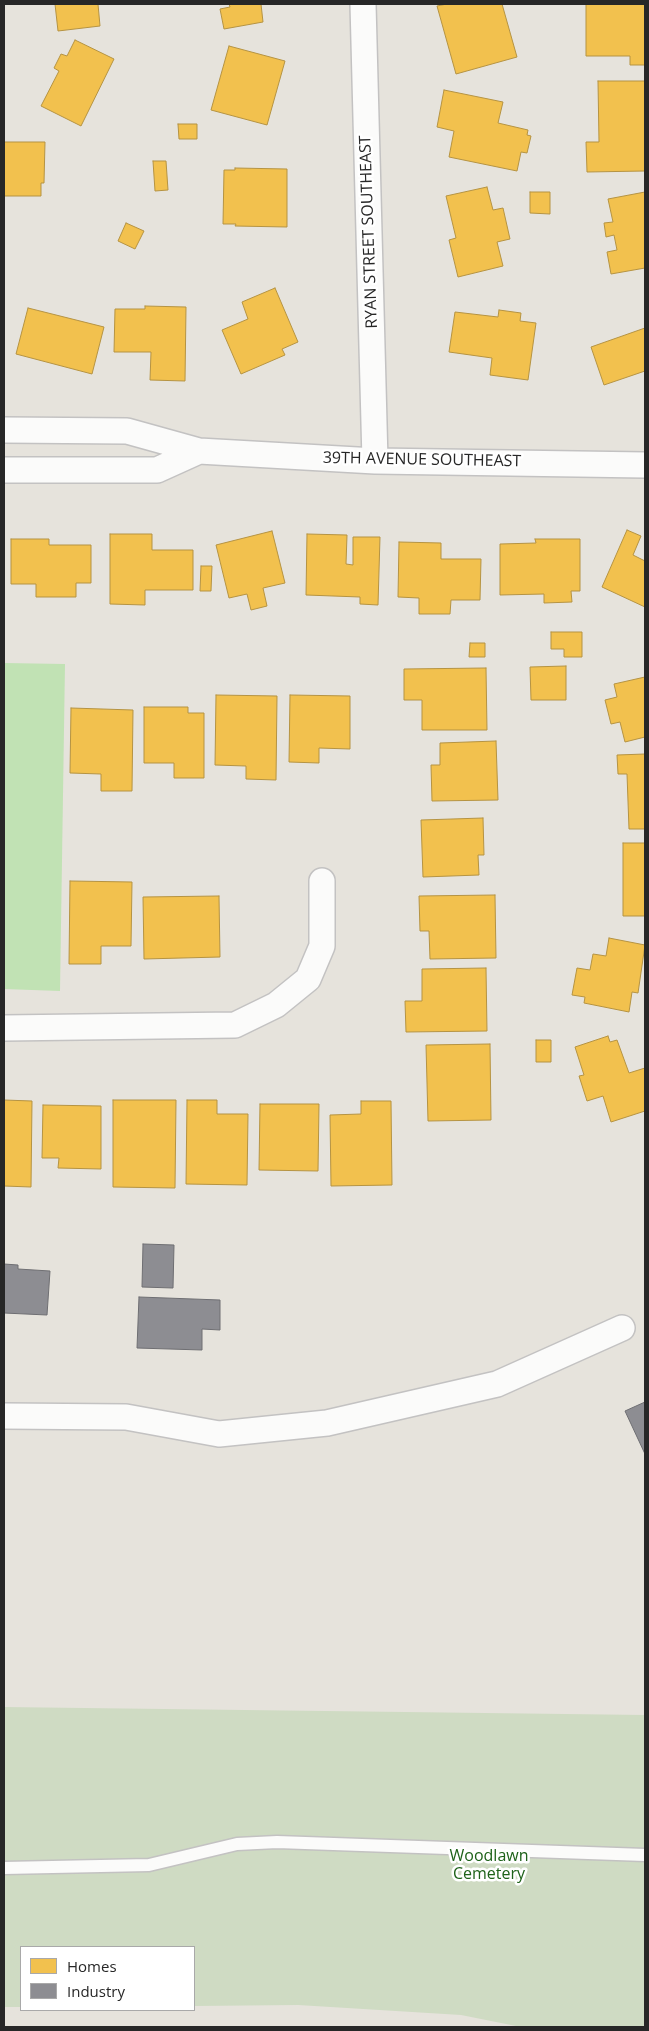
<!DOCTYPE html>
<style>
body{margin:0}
#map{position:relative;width:649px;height:2031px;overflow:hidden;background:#e6e3dc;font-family:"Open Sans",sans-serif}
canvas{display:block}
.frame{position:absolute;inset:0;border:5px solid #272727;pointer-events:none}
.legend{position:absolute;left:20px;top:1946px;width:175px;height:65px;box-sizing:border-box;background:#fff;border:1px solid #a9a9a9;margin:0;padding:6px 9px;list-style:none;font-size:15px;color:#272727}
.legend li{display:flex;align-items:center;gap:10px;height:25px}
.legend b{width:25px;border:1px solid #a9a9a9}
</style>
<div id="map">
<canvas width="649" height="2031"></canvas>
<div class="frame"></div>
<ul class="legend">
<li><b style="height:14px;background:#f2c14e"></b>Homes</li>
<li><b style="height:14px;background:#8d8d92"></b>Industry</li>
</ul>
</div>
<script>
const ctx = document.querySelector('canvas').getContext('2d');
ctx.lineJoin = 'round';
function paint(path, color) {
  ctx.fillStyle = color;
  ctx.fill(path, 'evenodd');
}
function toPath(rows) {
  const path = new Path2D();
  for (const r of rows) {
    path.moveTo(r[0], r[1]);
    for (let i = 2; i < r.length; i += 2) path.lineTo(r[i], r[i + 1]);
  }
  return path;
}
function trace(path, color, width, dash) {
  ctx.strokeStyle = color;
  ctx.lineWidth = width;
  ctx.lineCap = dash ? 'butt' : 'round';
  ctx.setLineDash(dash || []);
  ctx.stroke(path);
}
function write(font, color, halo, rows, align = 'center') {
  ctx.font = font + ' "Open Sans",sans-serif';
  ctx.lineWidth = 5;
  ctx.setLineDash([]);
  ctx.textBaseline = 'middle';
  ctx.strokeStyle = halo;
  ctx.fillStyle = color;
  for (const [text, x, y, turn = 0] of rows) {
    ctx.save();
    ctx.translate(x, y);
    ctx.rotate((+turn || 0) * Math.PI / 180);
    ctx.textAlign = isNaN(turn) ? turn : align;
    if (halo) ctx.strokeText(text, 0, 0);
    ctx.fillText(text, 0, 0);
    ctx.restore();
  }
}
const green = toPath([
 [4,663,65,664,60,991,4,989]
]);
const cemetery = toPath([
 [4,1707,645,1715,645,2027,521,2027,461,2015,298,2005,194,2006,194,1947,21,1947,21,2007,4,2007]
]);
const homes = toPath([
 [55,4,98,4,100,26,58,31,55,4],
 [229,4,261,4,263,22,224,29,220,9,230,7,229,4],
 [447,4,502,4,517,57,456,74,437,6,447,4],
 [586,4,645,4,645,65,630,65,630,56,586,56,586,4],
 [75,40,114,59,81,126,41,106,59,71,54,68,61,54,67,56,75,40],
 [229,46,285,61,267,125,211,110,229,46],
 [598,81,645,81,645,171,587,172,586,142,599,142,598,81],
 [444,90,503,102,498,123,528,130,527,135,531,136,527,153,521,152,517,171,449,157,454,131,437,127,444,90],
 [178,124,197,124,197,139,179,139,178,124],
 [4,142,45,142,44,183,41,183,41,196,4,196,4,142],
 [153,161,166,161,168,190,155,191,153,161],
 [235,168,287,169,287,227,235,226,236,224,223,224,224,170,235,170,235,168],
 [487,187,493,210,503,208,510,239,497,242,503,266,458,277,449,240,456,238,446,196,487,187],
 [530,192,550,192,550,214,530,213,530,192],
 [645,192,645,268,611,274,607,252,617,250,614,235,606,237,604,223,613,222,608,199,645,192],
 [126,223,144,231,135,249,118,241,126,223],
 [275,288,298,342,282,349,285,355,241,374,222,330,248,319,242,302,275,288],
 [145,306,186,307,185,381,150,380,151,352,114,352,115,309,145,309,145,306],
 [28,308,104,327,92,374,16,354,28,308],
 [499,310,521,313,520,321,536,323,528,380,490,375,492,358,449,352,455,312,498,317,499,310],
 [645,328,645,372,645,371,604,385,591,347,645,328],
 [627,530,641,536,633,555,645,561,645,607,602,587,627,530],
 [272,531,285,583,263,588,267,606,251,610,247,594,229,598,216,545,272,531],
 [110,534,152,534,152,550,193,550,193,590,145,590,145,605,110,604,110,534],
 [307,534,347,535,346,564,353,565,353,537,380,537,378,605,360,604,360,597,306,595,307,534],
 [11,539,49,539,49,545,91,545,91,583,76,583,76,597,36,597,36,584,11,584,11,539],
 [535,539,580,539,580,591,571,591,572,602,544,603,544,594,500,595,500,544,536,543,535,539],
 [399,542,441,543,441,559,481,559,480,600,451,600,450,614,419,614,419,598,398,597,399,542],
 [201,566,212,566,211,591,200,591,201,566],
 [551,632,582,632,582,657,564,657,564,649,551,649,551,632],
 [470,643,485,643,485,657,469,657,470,643],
 [566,666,566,700,531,700,530,667,566,666],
 [486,668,487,730,422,730,422,700,404,700,404,669,486,668],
 [645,677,645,737,625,742,620,722,611,724,605,700,617,697,614,684,645,677],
 [216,695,277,696,276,780,246,779,246,766,215,765,216,695],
 [290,695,350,696,350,749,319,748,319,763,289,762,290,695],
 [144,707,188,707,188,713,204,713,204,778,174,778,174,763,144,763,144,707],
 [71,708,133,710,132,791,101,791,101,774,70,773,71,708],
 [496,741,498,800,432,801,431,765,440,765,440,743,496,741],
 [645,754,645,829,629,829,627,774,618,774,617,755,645,754],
 [483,818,484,855,478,855,479,875,423,877,421,820,483,818],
 [623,843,645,843,645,916,623,916,623,843],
 [70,881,132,882,131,946,101,946,101,964,69,964,70,881],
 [495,895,496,958,430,959,429,931,420,931,419,896,495,895],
 [219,896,220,957,144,959,143,897,219,896],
 [609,938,645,945,638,993,632,992,629,1012,584,1003,585,997,572,995,577,968,590,970,593,954,606,956,609,938],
 [486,968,487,1031,406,1032,405,1001,422,1001,422,969,486,968],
 [608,1036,610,1042,617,1040,629,1073,645,1068,645,1111,611,1122,603,1096,587,1101,579,1076,584,1075,575,1047,608,1036],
 [536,1040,551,1040,551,1062,536,1062,536,1040],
 [490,1044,491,1120,428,1121,426,1045,490,1044],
 [4,1100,32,1101,31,1187,4,1186,4,1100],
 [113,1100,176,1100,175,1188,113,1187,113,1100],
 [187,1100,217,1100,217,1114,248,1114,247,1185,186,1184,187,1100],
 [361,1101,391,1101,392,1185,331,1186,330,1115,361,1114,361,1101],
 [260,1104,319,1104,318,1171,259,1170,260,1104],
 [43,1105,101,1106,101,1169,58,1168,59,1158,42,1158,43,1105]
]);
const industry = toPath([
 [143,1244,174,1245,173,1288,142,1287,143,1244],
 [4,1264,18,1265,18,1269,50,1271,47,1315,4,1313,4,1264],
 [139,1297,220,1300,220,1330,202,1329,202,1350,137,1348,139,1297],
 [645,1402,645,1454,625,1411,645,1402]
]);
const service = toPath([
 [4,1868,149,1865,237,1844,277,1842,645,1855]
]);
const minor = toPath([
 [363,4,375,461],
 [4,430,127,431,199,451,157,470,4,470],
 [199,451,375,461,645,465],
 [4,1028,235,1025,276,1005,308,979,322,946,322,881],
 [4,1416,126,1417,219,1434,327,1423,497,1384,622,1328]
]);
const streetNames = [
 ["RYAN STREET SOUTHEAST",369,232,-92],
 ["39TH AVENUE SOUTHEAST",422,460,1]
];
const parkNames = [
 ["Woodlawn",489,1856],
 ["Cemetery",489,1874]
];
paint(green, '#c1e2b4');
paint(cemetery, '#cfdbc3');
paint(homes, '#f2c14e');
trace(homes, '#b59342', 1);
paint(industry, '#8d8d92');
trace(industry, '#6e6e72', 1);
trace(service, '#c3c2c2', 15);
trace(minor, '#c3c2c2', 28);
trace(service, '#fbfbfa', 12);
trace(minor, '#fbfbfa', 25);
write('16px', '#272727', '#fff', streetNames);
write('16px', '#1e6219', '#fff', parkNames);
</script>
